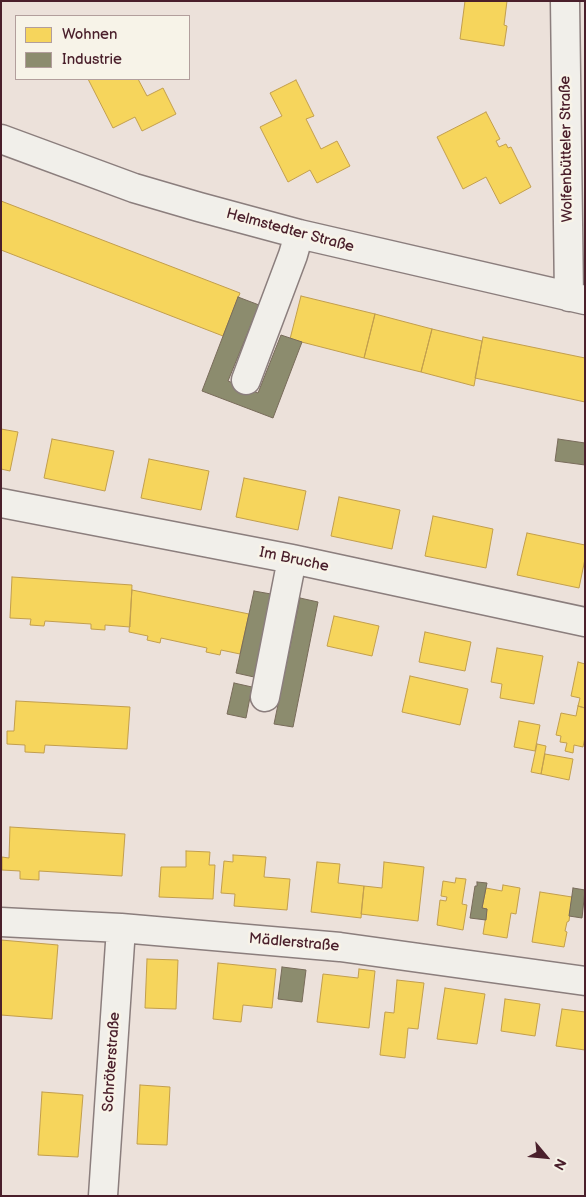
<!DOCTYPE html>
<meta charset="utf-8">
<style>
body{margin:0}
#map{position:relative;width:586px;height:1197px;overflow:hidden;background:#ece1da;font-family:"Balsamiq Sans",sans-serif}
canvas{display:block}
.frame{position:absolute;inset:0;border:2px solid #4a1f2b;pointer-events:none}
.legend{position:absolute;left:15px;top:15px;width:175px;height:65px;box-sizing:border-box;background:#f7f3e8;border:1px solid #b29e9c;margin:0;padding:6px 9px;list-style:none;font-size:15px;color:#4a1f2b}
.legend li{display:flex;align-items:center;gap:10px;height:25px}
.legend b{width:25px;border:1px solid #b29e9c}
.north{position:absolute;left:521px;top:1132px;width:50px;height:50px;-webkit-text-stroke:4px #f7f3e8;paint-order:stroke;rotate:118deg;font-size:14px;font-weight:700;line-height:20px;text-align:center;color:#4a1f2b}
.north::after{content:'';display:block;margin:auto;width:18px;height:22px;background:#4a1f2b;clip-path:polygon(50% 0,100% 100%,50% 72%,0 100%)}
</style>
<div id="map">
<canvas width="586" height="1197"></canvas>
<div class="frame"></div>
<ul class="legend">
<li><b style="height:14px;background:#f6d55c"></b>Wohnen</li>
<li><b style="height:14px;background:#8c8c6e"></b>Industrie</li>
</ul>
<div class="north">N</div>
</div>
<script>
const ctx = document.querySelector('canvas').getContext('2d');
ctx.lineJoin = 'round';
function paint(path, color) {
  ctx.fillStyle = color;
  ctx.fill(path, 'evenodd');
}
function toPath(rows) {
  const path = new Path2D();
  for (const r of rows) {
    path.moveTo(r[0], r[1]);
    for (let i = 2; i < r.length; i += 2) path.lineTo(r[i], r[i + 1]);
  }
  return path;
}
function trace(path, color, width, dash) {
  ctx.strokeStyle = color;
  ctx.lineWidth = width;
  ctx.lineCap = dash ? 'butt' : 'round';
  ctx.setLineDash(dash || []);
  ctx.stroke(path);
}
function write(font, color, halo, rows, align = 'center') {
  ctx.font = font + ' "Balsamiq Sans",sans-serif';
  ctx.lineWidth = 5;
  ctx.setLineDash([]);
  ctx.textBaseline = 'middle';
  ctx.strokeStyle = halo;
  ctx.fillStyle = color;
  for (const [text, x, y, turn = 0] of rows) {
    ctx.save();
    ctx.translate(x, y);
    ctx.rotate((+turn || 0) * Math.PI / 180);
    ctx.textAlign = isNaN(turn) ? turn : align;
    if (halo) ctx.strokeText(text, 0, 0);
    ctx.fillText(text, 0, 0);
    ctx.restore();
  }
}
const homes = toPath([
 [465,1,507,1,504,25,507,26,504,46,460,39,465,1],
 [88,79,138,79,147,96,163,88,176,114,142,131,135,117,113,128,88,79],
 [296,80,314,116,306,119,321,149,337,141,350,166,317,183,310,170,288,182,260,127,282,116,270,93,296,80],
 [486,112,500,139,496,141,499,147,506,144,508,148,511,147,531,187,500,204,486,177,463,189,437,137,486,112],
 [1,201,240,293,223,336,1,250,1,201],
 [301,296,375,314,364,358,290,339,301,296],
 [375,314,432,329,421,372,364,358,375,314],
 [432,329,482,341,474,386,421,372,432,329],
 [483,337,585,358,585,402,475,378,483,337],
 [1,429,18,432,10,471,1,469,1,429],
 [52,439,114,451,105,491,44,478,52,439],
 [149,459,209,471,201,510,141,498,149,459],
 [244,478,306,491,298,530,236,517,244,478],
 [339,497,400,510,392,549,331,536,339,497],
 [433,516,493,529,486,568,425,556,433,516],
 [527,533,585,545,585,559,579,588,517,575,527,533],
 [12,577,132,585,130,627,105,625,105,630,91,629,91,624,45,621,44,626,30,625,31,619,10,618,12,577],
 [132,590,249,614,240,654,221,650,220,655,206,652,207,648,161,638,160,643,147,640,148,636,129,632,132,590],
 [334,616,379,626,372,656,327,646,334,616],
 [425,632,471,642,465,671,419,662,425,632],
 [497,648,543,656,534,704,500,698,502,684,491,682,497,648],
 [578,662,585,664,585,708,578,706,580,698,571,696,578,662],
 [410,676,468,689,460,725,402,712,410,676],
 [16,701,130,707,127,749,45,745,44,753,25,752,25,745,7,744,7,731,14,731,16,701],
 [578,706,585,708,585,737,583,747,574,745,573,753,565,751,567,743,560,742,561,736,556,735,561,713,576,716,578,706],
 [519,721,540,725,535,751,514,747,519,721],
 [537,744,546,746,541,774,531,772,537,744],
 [545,754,573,759,569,780,541,774,545,754],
 [10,827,125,834,122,876,39,871,39,880,20,879,20,871,2,870,2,857,9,858,10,827],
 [186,851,210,852,209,865,215,865,213,899,159,897,161,867,186,867,186,851],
 [233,855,266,857,264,877,290,879,287,910,234,906,235,894,221,893,224,861,233,862,233,855],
 [317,862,340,864,338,883,364,886,361,918,311,912,317,862],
 [384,862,424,867,418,921,361,914,364,886,382,888,384,862],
 [456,878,466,879,462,904,467,905,463,930,437,925,440,900,446,901,447,897,441,896,443,881,455,883,456,878],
 [503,885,520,888,516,914,511,913,507,938,483,934,487,909,482,908,486,888,502,891,503,885],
 [540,892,572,897,569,921,567,922,565,931,567,932,564,947,532,942,540,892],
 [1,940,58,945,52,1019,1,1015,1,940],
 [147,959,178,960,176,1009,145,1008,147,959],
 [218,963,276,969,272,1008,243,1005,241,1022,213,1019,218,963],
 [359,969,375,971,369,1028,317,1022,323,974,358,978,359,969],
 [397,980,424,983,418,1029,408,1028,405,1058,380,1055,385,1012,394,1013,397,980],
 [445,988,485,994,477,1044,437,1039,445,988],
 [505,999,540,1004,535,1036,501,1031,505,999],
 [562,1009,585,1012,585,1050,556,1046,562,1009],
 [140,1085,170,1087,167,1145,137,1144,140,1085],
 [42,1092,83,1095,78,1157,38,1155,42,1092]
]);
const industry = toPath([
 [238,297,259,305,228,381,258,393,281,335,302,342,273,418,202,391,238,297],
 [558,439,585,443,585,465,555,461,558,439],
 [254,591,271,594,254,677,236,673,254,591],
 [300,598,318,602,293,727,274,724,300,598],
 [234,683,252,687,246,718,227,714,234,683],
 [477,882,487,883,482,908,487,909,486,920,470,918,475,886,477,886,477,882],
 [573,888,585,890,582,918,569,916,573,888],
 [282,967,306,970,302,1002,278,999,282,967]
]);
const minor = toPath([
 [565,1,569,297],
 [1,139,134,188,199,207,299,234,585,300],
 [246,380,293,255,299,234],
 [1,503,292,559,585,622],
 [265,697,292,559],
 [1,922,121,928,340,947,585,981],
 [103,1196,121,928]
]);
const streetNames = [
 ["Wolfenbütteler Straße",567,149,-91],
 ["Helmstedter Straße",290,231,15],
 ["Im Bruche",294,560,12],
 ["Mädlerstraße",294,943,5],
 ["Schröterstraße",112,1062,-86]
];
paint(homes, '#f6d55c');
trace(homes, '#c29e4d', 1);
paint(industry, '#8c8c6e');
trace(industry, '#786b5a', 1);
trace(minor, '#8b7e7d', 31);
trace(minor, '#f1efea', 28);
write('15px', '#4a1f2b', '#f7f3e8', streetNames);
</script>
